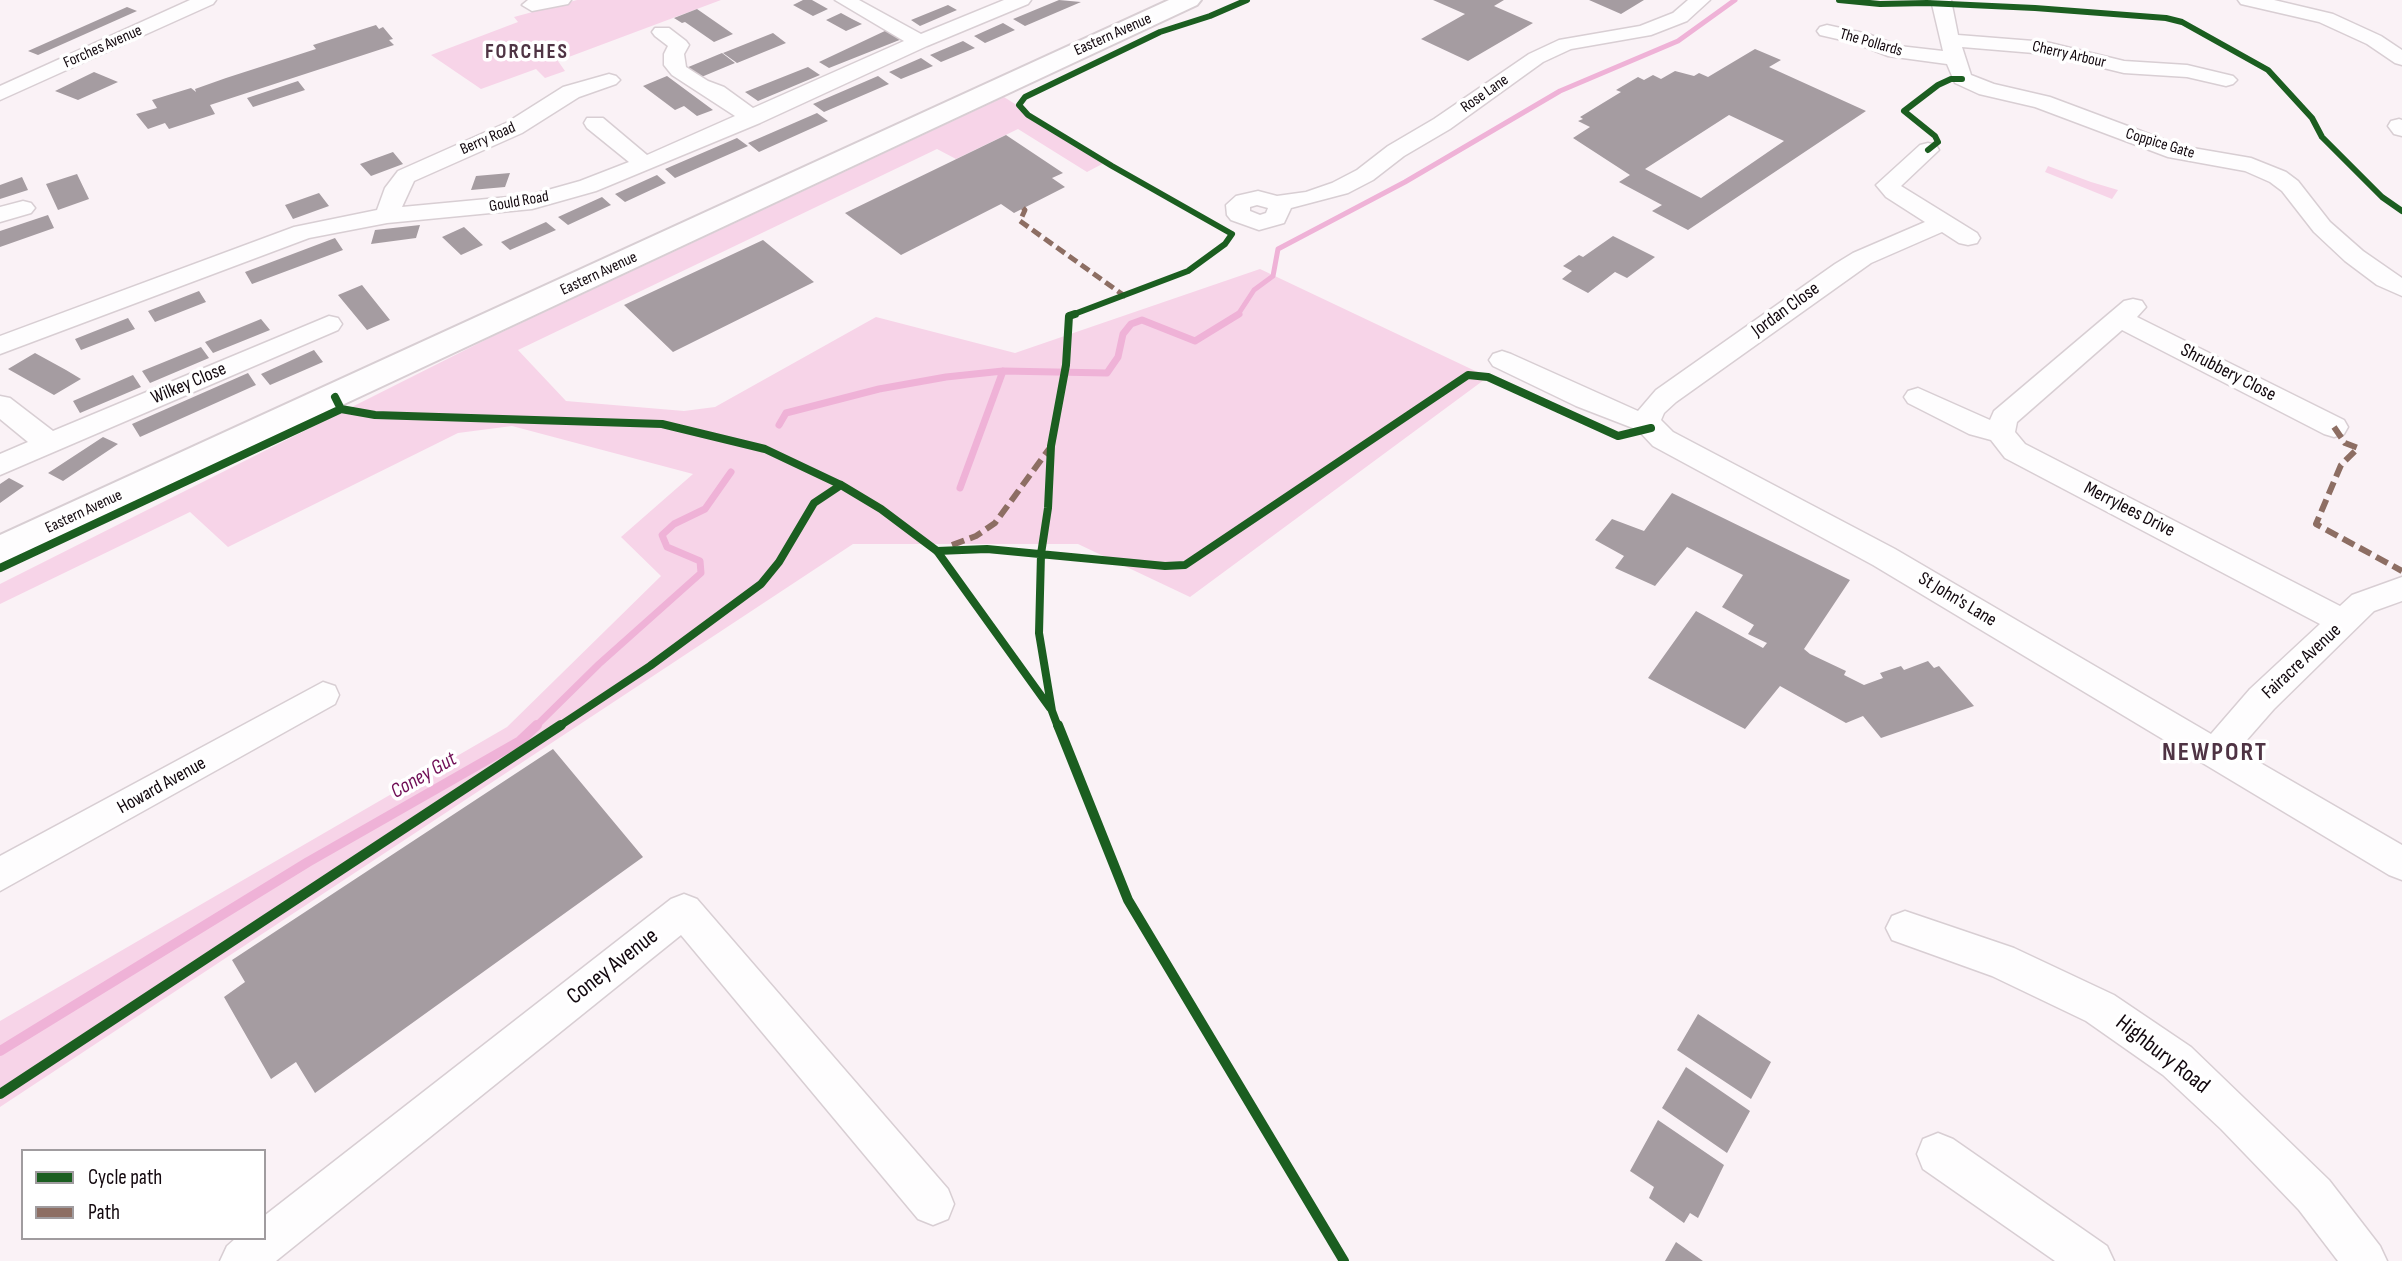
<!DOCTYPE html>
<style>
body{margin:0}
#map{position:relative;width:2402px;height:1261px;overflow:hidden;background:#faf2f6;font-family:"Sofia Sans Condensed",sans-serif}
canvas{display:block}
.legend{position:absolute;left:21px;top:1149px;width:245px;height:91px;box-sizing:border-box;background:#fff;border:2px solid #a09c9f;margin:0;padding:9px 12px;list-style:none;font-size:21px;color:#12080e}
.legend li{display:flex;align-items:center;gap:14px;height:35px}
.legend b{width:35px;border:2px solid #a09c9f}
</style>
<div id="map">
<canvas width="2402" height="1261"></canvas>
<ul class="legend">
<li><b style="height:9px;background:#1b5e20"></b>Cycle path</li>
<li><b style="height:9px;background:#8d6e63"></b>Path</li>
</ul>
</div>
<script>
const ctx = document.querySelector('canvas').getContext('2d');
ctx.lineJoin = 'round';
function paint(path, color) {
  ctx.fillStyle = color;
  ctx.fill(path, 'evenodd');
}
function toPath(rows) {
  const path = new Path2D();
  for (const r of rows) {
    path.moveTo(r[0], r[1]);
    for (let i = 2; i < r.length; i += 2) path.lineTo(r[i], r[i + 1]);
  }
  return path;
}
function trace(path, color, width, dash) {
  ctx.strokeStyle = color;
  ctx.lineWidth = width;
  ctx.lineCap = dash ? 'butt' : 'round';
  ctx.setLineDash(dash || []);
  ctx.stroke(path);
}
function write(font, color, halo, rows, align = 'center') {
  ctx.font = font + ' "Sofia Sans Condensed",sans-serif';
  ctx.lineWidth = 7;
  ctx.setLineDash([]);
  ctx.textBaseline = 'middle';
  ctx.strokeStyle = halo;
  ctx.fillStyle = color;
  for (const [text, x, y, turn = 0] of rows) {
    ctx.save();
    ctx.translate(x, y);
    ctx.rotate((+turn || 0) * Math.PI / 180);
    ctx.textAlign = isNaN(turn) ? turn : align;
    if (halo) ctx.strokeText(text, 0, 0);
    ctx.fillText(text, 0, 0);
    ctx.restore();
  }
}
const green = toPath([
 [577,0,721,0,558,61,565,71,545,78,536,69,481,89,431,55,518,22,514,17],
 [1004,97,1106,162,1087,172,1018,129,956,159,937,149,518,350,566,401,684,411,715,407,876,317,1015,353,1260,269,1488,377,1190,597,1078,544,853,544,0,1107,0,1021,507,727,661,576,621,537,693,474,512,426,458,433,228,547,190,512,0,604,0,584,489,338],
 [2048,166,2091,182,2118,190,2112,199,2045,172]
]);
const streamFar2 = toPath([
 [1237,316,1254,290,1273,276,1278,249,1405,182,1560,91,1678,41,1735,0]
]);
const streamFar1 = toPath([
 [779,425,786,413,879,389,946,377,1003,371,1107,373,1118,357,1123,334,1131,324,1142,320,1195,341,1239,314],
 [960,488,1003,371],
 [535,727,599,664,701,573,700,561,667,547,662,535,674,524,705,509,731,472]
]);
const stream = toPath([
 [0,1051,308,862,520,741,537,725]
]);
const building = toPath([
 [803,0,812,0,828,9,813,16,793,5],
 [1059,0,1081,2,1025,26,1013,19],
 [1433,0,1504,0,1494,6,1533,23,1468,61,1421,39,1465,14],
 [1589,0,1644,0,1621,14],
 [948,5,957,10,920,26,911,20],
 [127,7,137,11,38,55,28,51],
 [697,9,733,34,714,42,685,22,682,23,674,18],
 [841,13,852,19,862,24,846,31,826,20],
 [1003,23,1015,30,985,43,974,36],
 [376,25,379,29,383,27,393,39,389,40,394,45,210,105,215,114,169,129,165,123,148,129,136,114,157,108,152,100,191,88,196,92,195,89,226,78,316,49,313,45],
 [887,30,902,39,829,68,819,62],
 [773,33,786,43,737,63,723,53],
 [963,41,975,48,941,62,930,55],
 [1755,49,1781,60,1769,67,1866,111,1688,230,1652,211,1662,205,1619,182,1630,175,1573,138,1590,127,1578,121,1583,119,1580,117,1621,92,1616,90,1638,77,1644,80,1653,75,1661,79,1675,71,1694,76,1699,73,1708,77],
 [1729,115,1784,141,1701,198,1645,169],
 [722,53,735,63,699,78,686,68],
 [921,58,933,66,901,79,889,72],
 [808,67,820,75,758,101,745,92],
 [94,72,118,82,78,100,55,91],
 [667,76,713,110,697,116,684,106,675,110,643,86],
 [878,76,889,84,824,112,813,104],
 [298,81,305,90,253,107,247,98],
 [817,113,828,121,759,152,748,143],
 [1006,135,1063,173,1052,178,1065,187,1014,213,1001,204,901,255,845,213],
 [737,138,748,146,675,178,665,169],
 [393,152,403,164,371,176,360,164],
 [510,173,505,187,471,190,476,176],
 [77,174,89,199,58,210,46,184],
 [657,175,666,183,625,202,615,194],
 [22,177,28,190,0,199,0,185],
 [319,193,329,206,293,219,285,205],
 [602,197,611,205,568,225,558,217],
 [48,215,54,228,0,247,0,231],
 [546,222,556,230,510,250,501,242],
 [420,225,416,238,371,244,375,230],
 [464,227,483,245,461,255,442,237],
 [1613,236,1655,257,1627,278,1615,272,1588,293,1562,279,1572,271,1563,266,1579,255,1583,257],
 [335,238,343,250,252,284,245,272],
 [763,240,814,282,673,352,624,305],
 [362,285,390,320,367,330,338,295],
 [199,291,206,302,155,322,148,311],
 [128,318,135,329,81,350,75,339],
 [261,319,270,330,213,353,205,342],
 [201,347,209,358,150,383,142,371],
 [314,350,323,362,270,385,261,374],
 [35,353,66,370,81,379,54,395,8,369],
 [248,373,256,385,140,437,132,424],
 [133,375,141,387,80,413,73,401],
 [103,437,118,444,63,481,48,473],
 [9,478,24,486,0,503,0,484],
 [1672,493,1850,580,1804,649,1810,654,1846,671,1844,675,1864,685,1883,678,1880,673,1901,666,1904,670,1928,661,1934,668,1939,666,1974,706,1881,738,1863,716,1846,723,1780,686,1745,729,1648,678,1696,611,1763,648,1767,643,1748,634,1754,625,1722,607,1743,575,1687,547,1655,586,1615,568,1624,556,1595,540,1612,519,1644,531],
 [553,749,643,857,315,1093,296,1062,271,1079,224,997,245,982,232,960],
 [1698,1014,1771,1062,1751,1099,1677,1050],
 [1686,1067,1750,1111,1727,1153,1662,1108],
 [1658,1120,1724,1165,1698,1218,1690,1213,1684,1223,1649,1198,1654,1187,1630,1171],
 [1676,1242,1703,1261,1665,1261]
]);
const minor = toPath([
 [190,0,216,0,213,4,0,100,0,86,190,0],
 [571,0,568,4,532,11,522,5,528,0,571,0],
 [835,0,859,0,921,34,1004,0,1031,0,1028,4,927,46,760,123,596,191,532,209,387,223,309,238,0,354,0,336,294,227,377,210,385,188,398,171,506,123,563,87,609,74,616,76,620,80,616,84,579,97,522,133,414,181,402,207,530,195,580,181,629,162,587,128,584,123,587,118,603,118,647,155,735,116,672,75,664,65,664,54,668,46,655,36,652,32,655,28,669,28,686,41,689,45,684,54,686,67,708,81,724,87,753,108,904,41,835,0],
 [1688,0,1710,0,1687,21,1651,35,1571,49,1543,62,1450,129,1404,156,1373,180,1348,193,1291,208,1284,223,1259,230,1231,220,1227,215,1226,205,1236,196,1258,191,1277,196,1306,192,1332,183,1357,170,1388,146,1434,119,1529,54,1559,40,1640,26,1673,13,1688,0],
 [1257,205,1268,208,1266,213,1260,215,1250,211,1250,207,1257,205],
 [1931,0,1951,0,1958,35,2046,42,2124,61,2187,65,2233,76,2237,80,2233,84,2226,86,2187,77,2124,73,2046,54,1962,47,1971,75,1994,84,2050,97,2181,146,2251,158,2286,172,2298,181,2330,222,2363,251,2402,278,2402,296,2377,285,2345,261,2314,232,2282,191,2270,182,2245,171,2168,157,2035,107,1979,94,1955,83,1947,64,1888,56,1855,43,1820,35,1817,31,1820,27,1827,25,1868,34,1899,46,1943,51,1931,0],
 [2238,0,2274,0,2333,14,2381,36,2402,50,2402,65,2395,63,2367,44,2319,22,2241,4,2238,0],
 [2399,119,2402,120,2402,136,2394,134,2388,126,2391,121,2399,119],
 [1928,143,1936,145,1939,150,1901,186,1977,233,1980,238,1977,243,1968,245,1959,243,1942,232,1871,263,1676,402,1664,413,1661,420,1673,432,1895,549,2211,734,2250,689,2320,624,2005,458,1991,440,1969,434,1908,403,1904,397,1908,391,1918,388,1990,420,1994,411,2124,301,2133,299,2142,301,2146,307,2137,317,2344,420,2348,427,2344,434,2334,437,2324,434,2122,330,2017,422,2015,432,2025,444,2340,606,2352,595,2402,577,2402,601,2374,611,2274,709,2238,750,2402,845,2402,880,2389,875,1873,565,1653,446,1638,430,1576,406,1493,366,1489,360,1493,354,1502,351,1511,354,1638,411,1656,390,1835,264,1853,253,1925,222,1886,197,1876,185,1920,145,1928,143],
 [23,201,31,203,35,208,31,213,0,222,0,207,23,201],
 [329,316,338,318,342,324,338,330,0,475,0,454,28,442,0,419,0,396,10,398,53,431,329,316],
 [323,682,335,686,339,695,335,704,0,891,0,856,323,682],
 [684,894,697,899,948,1189,954,1204,948,1219,933,1225,918,1219,681,935,276,1261,220,1261,227,1246,236,1238,264,1238,264,1216,671,899,684,894],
 [1905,911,2014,948,2114,995,2191,1047,2329,1180,2380,1246,2387,1261,2338,1261,2299,1210,2221,1129,2163,1075,2086,1021,1992,976,1892,940,1886,928,1892,916,1905,911],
 [1938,1133,1953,1139,2107,1246,2114,1261,2055,1261,1923,1169,1917,1154,1923,1139,1938,1133]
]);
const major = toPath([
 [1169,0,1201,0,1197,5,0,565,0,535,1169,0]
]);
const quietFar1 = toPath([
 [1023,208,1025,210,1020,221,1126,297]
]);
const quiet = toPath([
 [2334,427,2345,443,2358,448,2341,465,2316,524,2402,571],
 [952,545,976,536,995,523,1049,449]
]);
const cyclewayFar2 = toPath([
 [1839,0,1880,4,1927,3,2035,8,2166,18,2182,22,2268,70,2312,118,2322,137,2382,197,2402,211],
 [1928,150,1938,142,1935,136,1904,111,1938,85,1951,79,1962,79],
 [1069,316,1188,271,1225,244,1232,234,1112,166,1028,115,1019,105,1025,97,1160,32,1210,16,1247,0]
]);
const cyclewayFar1 = toPath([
 [335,397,341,409,375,415,662,424,765,449,841,485,881,509,937,551,1050,708],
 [937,551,987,549,1165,566,1185,565,1468,375,1488,377,1618,436,1651,428],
 [0,568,341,409],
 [558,727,650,666,761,584,779,562,814,503,841,485],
 [1058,727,1052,711,1039,633,1041,554,1048,508,1051,446,1066,365,1069,316,1075,314]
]);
const cycleway = toPath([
 [1058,725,1128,900,1344,1261],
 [0,1094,561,725]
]);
const farStreetnames = [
 ["Eastern Avenue",1113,35,-24],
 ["The Pollards",1871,43,16],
 ["Forches Avenue",103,47,-24],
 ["Cherry Arbour",2069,55,13],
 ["Rose Lane",1485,94,-35],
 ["Berry Road",488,139,-24],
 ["Coppice Gate",2160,144,17],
 ["Gould Road",519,202,-10],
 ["Eastern Avenue",599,274,-25],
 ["Eastern Avenue",84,512,-25]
];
const streetNames = [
 ["Jordan Close",1786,310,-36],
 ["Shrubbery Close",2228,373,27],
 ["Wilkey Close",189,384,-23],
 ["Merrylees Drive",2129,510,27],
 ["St John's Lane",1957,600,31],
 ["Fairacre Avenue",2302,662,-43],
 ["Howard Avenue",162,786,-29]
];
const farDistrictnames = [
 ["FORCHES",527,53]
];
const waterNames = [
 ["Coney Gut",424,776,-30]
];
const nearStreetnames = [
 ["Coney Avenue",613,967,-38],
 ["Highbury Road",2162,1055,38]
];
const districtNames = [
 ["NEWPORT",2215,753]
];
paint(green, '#f7d4e8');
trace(streamFar2, '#efb2d7', 5);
trace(streamFar1, '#efb2d7', 7);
trace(stream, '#efb2d7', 10);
paint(building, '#a59ca1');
trace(minor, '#d8ced3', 3);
trace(major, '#d8ced3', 4);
paint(minor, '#fefdfe');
paint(major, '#fefdfe');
trace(quietFar1, '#8d6e63', 5, [10, 5]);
trace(quiet, '#8d6e63', 6, [13, 6]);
trace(cyclewayFar2, '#1b5e20', 6);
trace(cyclewayFar1, '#1b5e20', 8);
trace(cycleway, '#1b5e20', 10);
write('16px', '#12080e', '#fff', farStreetnames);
write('19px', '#12080e', '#fff', streetNames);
ctx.letterSpacing = '2px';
write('bold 21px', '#4f3444', '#fff', farDistrictnames);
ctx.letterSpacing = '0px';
write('italic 21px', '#6f0d55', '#fff', waterNames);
write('23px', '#12080e', '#fff', nearStreetnames);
ctx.letterSpacing = '2px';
write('bold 26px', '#4f3444', '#fff', districtNames);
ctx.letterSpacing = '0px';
</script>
